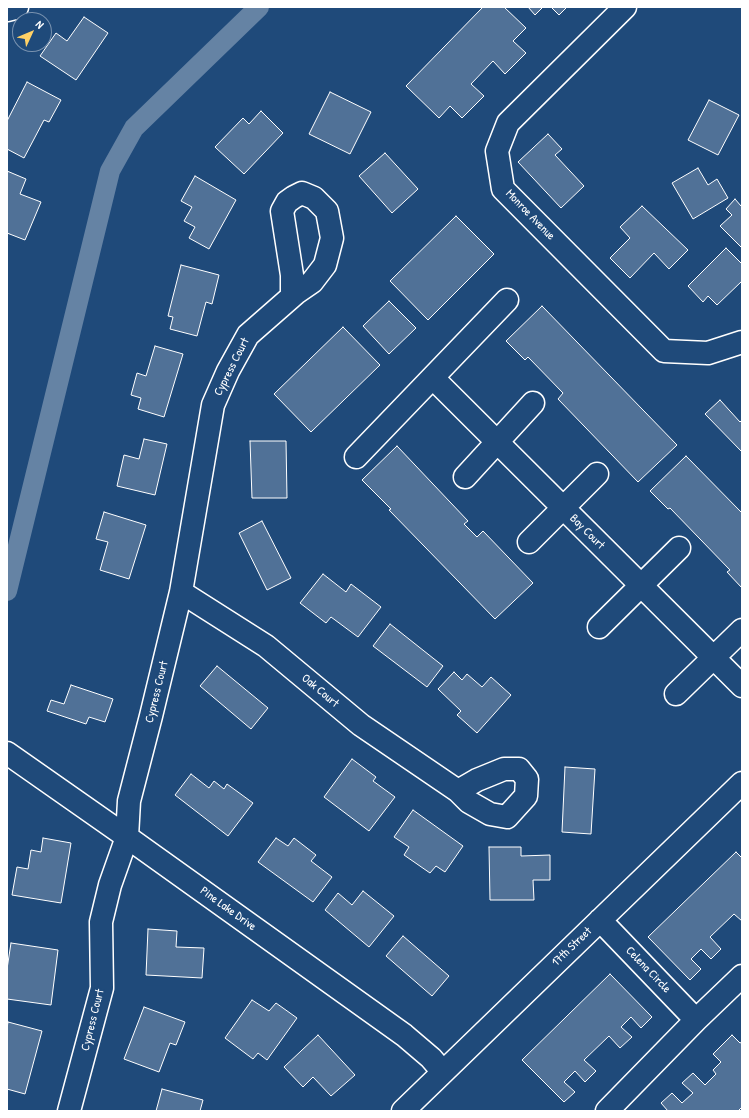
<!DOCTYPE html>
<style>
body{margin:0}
#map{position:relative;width:749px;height:1118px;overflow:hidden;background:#1f4a7a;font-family:"Patrick Hand",sans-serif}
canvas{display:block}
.frame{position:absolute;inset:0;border:8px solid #fff;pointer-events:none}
.north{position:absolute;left:12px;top:12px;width:40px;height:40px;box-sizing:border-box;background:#1f4a7a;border:1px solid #7992af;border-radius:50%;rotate:46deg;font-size:11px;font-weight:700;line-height:16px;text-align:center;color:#fff}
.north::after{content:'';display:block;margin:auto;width:14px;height:18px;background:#ffd166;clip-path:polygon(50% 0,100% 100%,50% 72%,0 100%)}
</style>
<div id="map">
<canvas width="749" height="1118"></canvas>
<div class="frame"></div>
<div class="north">N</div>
</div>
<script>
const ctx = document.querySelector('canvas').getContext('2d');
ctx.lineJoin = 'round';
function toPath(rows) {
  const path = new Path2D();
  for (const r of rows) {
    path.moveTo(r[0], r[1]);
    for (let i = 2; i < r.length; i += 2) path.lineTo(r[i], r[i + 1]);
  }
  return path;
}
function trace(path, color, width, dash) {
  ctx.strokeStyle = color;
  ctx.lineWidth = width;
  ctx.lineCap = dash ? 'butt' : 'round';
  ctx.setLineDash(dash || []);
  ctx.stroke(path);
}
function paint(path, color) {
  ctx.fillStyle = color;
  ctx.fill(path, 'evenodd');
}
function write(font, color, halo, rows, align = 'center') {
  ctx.font = font + ' "Patrick Hand",sans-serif';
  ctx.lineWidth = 4;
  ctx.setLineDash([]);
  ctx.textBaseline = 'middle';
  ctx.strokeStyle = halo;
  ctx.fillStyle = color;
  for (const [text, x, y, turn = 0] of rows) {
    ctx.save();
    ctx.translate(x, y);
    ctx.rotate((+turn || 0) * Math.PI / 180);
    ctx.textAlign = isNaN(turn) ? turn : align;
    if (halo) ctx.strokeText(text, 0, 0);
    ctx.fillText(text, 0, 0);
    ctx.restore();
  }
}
const canal = toPath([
 [7,591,110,171,134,128,259,7]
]);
const building = toPath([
 [483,7,504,7,526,28,513,41,526,53,505,74,493,61,471,84,484,96,462,118,450,106,439,118,406,86,483,7],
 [528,7,543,7,535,15,528,7],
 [551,7,567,7,559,15,551,7],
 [84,17,108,33,76,80,40,56,56,33,67,41,84,17],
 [27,82,61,100,49,122,44,120,24,158,7,149,7,121,27,82],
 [330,92,371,112,350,154,309,134,330,92],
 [709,100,739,115,718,155,688,140,709,100],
 [261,111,283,133,244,174,215,147,243,118,249,124,261,111],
 [548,134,562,149,555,155,584,186,561,208,518,162,548,134],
 [385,153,418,189,392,213,359,176,385,153],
 [698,168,708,185,717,179,728,198,693,219,672,183,698,168],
 [7,171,26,179,20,194,41,202,25,240,7,233,7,171],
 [195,176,236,200,209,249,189,238,195,227,184,221,192,207,181,201,195,176],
 [735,199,741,206,742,205,742,248,720,226,732,215,726,209,735,199],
 [642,206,688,250,669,269,654,253,630,278,610,258,630,238,620,227,642,206],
 [456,216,494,254,428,320,390,281,456,216],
 [726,248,742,264,742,281,717,305,708,296,703,302,688,286,726,248],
 [181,265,219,275,212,304,206,302,197,336,170,329,173,317,168,316,181,265],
 [389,301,416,328,389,354,363,326,389,301],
 [542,306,677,445,638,482,558,399,563,393,528,357,525,360,506,341,542,306],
 [343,327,380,365,311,432,274,394,343,327],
 [155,346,183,354,164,417,138,409,141,398,131,395,137,373,146,376,155,346],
 [720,400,740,422,742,420,742,452,705,414,720,400],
 [144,439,167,444,155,495,117,486,124,455,139,459,144,439],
 [250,441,286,441,287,498,252,498,250,441],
 [397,446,468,521,464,524,477,537,483,531,533,583,495,619,389,510,391,509,362,480,397,446],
 [686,456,742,513,742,588,727,572,730,570,670,508,668,509,650,491,686,456],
 [104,512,146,525,129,579,100,570,108,542,96,539,104,512],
 [262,521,291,578,267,590,239,533,262,521],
 [323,574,346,592,351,584,381,607,358,637,331,617,326,623,300,603,323,574],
 [390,624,443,666,427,687,373,646,390,624],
 [217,666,268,708,251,729,200,686,217,666],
 [454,672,462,680,467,674,482,687,491,677,511,695,477,733,457,715,461,711,438,689,454,672],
 [71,685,113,699,105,722,89,717,86,724,47,711,51,700,64,704,71,685],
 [352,759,376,777,373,781,395,797,369,831,324,797,352,759],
 [565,767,595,769,591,834,562,832,565,767],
 [191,774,209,788,214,781,224,789,227,784,253,803,228,836,175,795,191,774],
 [413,810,463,846,445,872,436,866,430,873,404,855,409,847,394,837,413,810],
 [43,838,71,843,61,903,12,895,17,867,28,869,31,850,41,852,43,838],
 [276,838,288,846,294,838,316,855,311,861,332,877,313,902,258,862,276,838],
 [489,847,521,847,521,856,550,855,550,880,533,880,534,900,490,900,489,847],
 [736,852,742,858,742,921,734,914,710,937,721,949,711,959,701,949,691,959,701,969,690,980,648,937,736,852],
 [363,891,394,916,369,947,325,910,338,893,352,905,363,891],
 [148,929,177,931,176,947,204,948,202,978,146,975,148,929],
 [403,936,449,976,432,996,386,956,403,936],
 [11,943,58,950,51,1005,7,999,7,969,11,943],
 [610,974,652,1017,641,1028,631,1017,621,1027,632,1037,620,1048,609,1036,584,1060,596,1071,585,1082,575,1071,564,1082,575,1092,564,1102,522,1060,610,974],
 [252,1000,269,1011,276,1003,297,1018,267,1060,258,1053,253,1059,225,1038,252,1000],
 [144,1007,185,1022,176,1045,170,1043,159,1072,124,1059,144,1007],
 [8,1022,42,1031,25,1094,7,1089,7,1028,8,1022],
 [318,1035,355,1075,331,1096,313,1077,303,1087,284,1067,318,1035],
 [732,1035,740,1043,742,1042,742,1107,738,1111,668,1111,661,1103,672,1093,682,1103,693,1093,682,1083,693,1073,705,1085,716,1074,713,1070,721,1062,713,1054,732,1035],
 [162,1089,203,1100,200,1111,156,1111,162,1089]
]);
const minor = toPath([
 [625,7,508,123,497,151,503,189,664,351,708,353,742,342],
 [7,10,15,8,17,7],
 [433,378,742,686],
 [356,457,507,300],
 [465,477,533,403],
 [529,542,597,474],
 [181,592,266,646,361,725,458,791,469,802,490,814,507,817,526,796,527,779,519,769,504,769,477,780,458,791],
 [599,627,679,548],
 [676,694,742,630],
 [7,753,127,837,404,1035,431,1058,443,1072],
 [600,920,696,1020],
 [69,1111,102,988,101,922,110,885,127,837,129,801,151,716,181,592,213,405,228,371,248,335,296,293,312,282,325,265,332,238,327,211,314,198,302,193,294,197,287,202,282,211,292,275,292,296],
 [403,1111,742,783],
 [607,1111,696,1020,742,976]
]);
const streetNames = [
 ["Monroe Avenue",530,215,46],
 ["Cypress Court",232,367,-63],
 ["Bay Court",587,532,45],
 ["Oak Court",320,691,40],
 ["Cypress Court",157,692,-76],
 ["Pine Lake Drive",228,909,36],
 ["17th Street",572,947,-44],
 ["Celena Circle",648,970,46],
 ["Cypress Court",93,1020,-76]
];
trace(canal, '#6583a4', 20);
paint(building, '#507197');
trace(building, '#fff', 1);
trace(minor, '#fff', 25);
trace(minor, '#1f4a7a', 22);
write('12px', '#fff', '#1f4a7a', streetNames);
</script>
